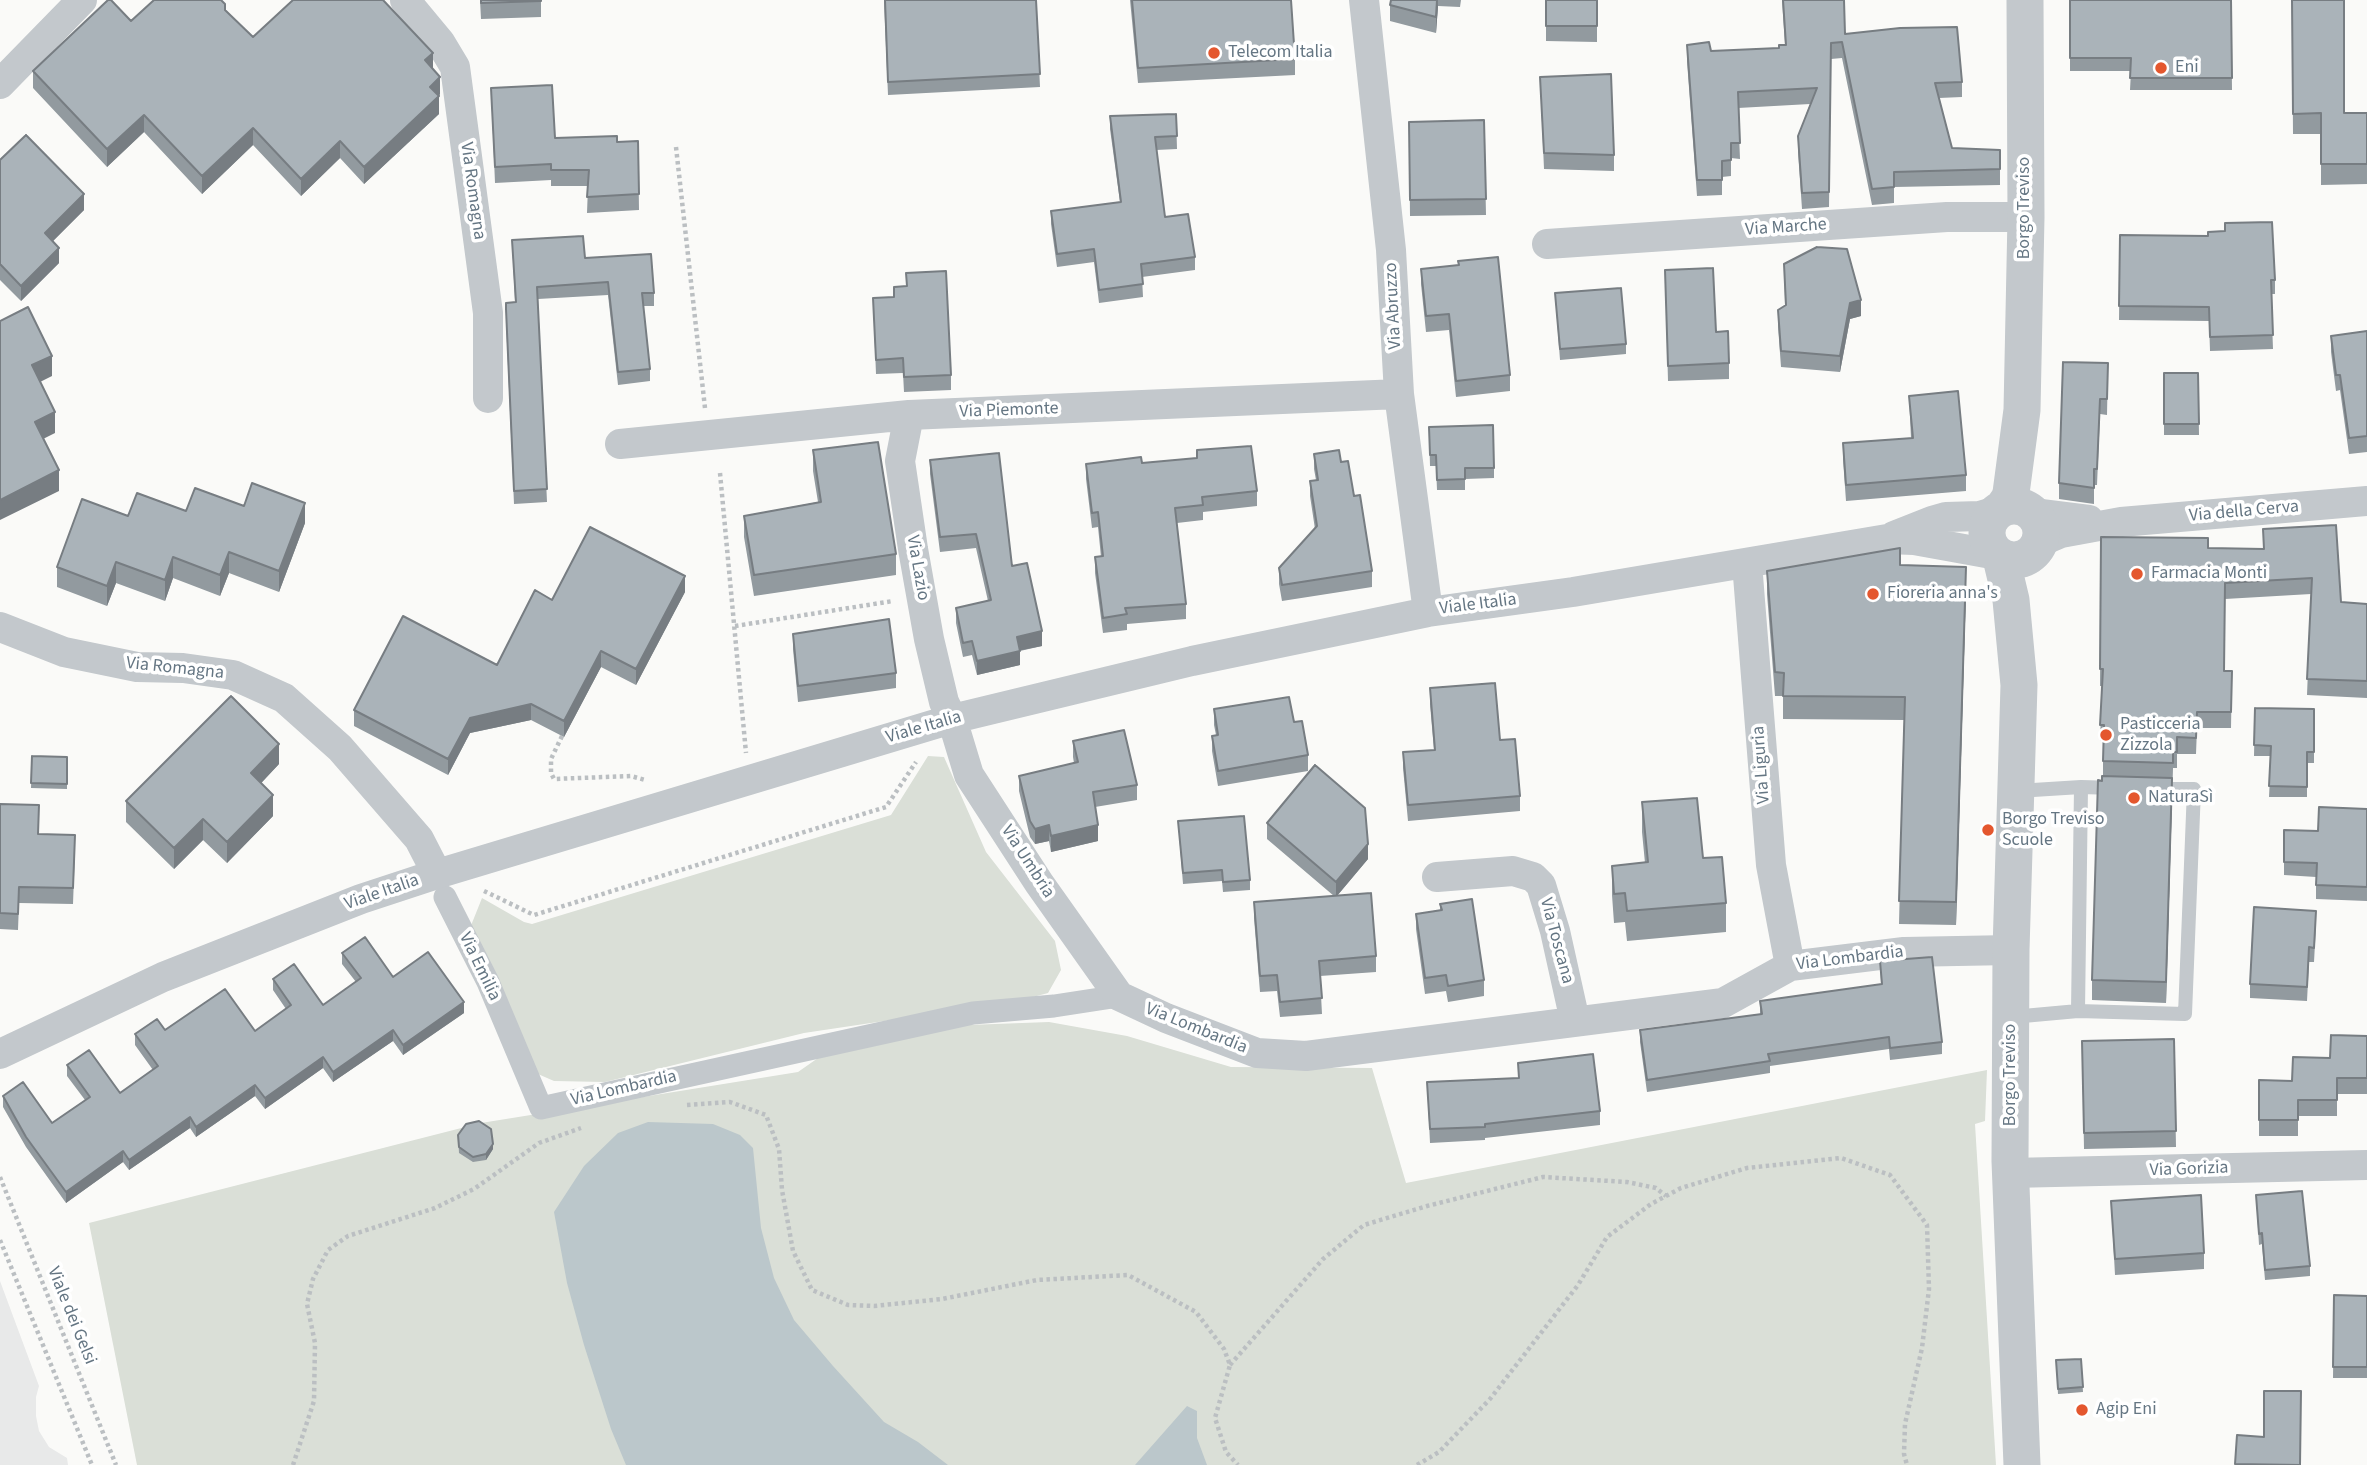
<!DOCTYPE html>
<meta charset="utf-8">
<style>
body{margin:0}
canvas{display:block;background:#fafaf8}
</style>
<canvas width="2367" height="1465"></canvas>
<script>
const ctx = document.querySelector('canvas').getContext('2d');
ctx.lineJoin = 'round';
function paint(path, color) {
  ctx.fillStyle = color;
  ctx.fill(path, 'evenodd');
}
function toPath(rows) {
  const path = new Path2D();
  for (const r of rows) {
    if (r.length === 3) {
      path.moveTo(r[0] + r[2], r[1]);
      path.arc(r[0], r[1], r[2], 0, 2 * Math.PI);
      continue;
    }
    path.moveTo(r[0], r[1]);
    for (let i = 2; i < r.length; i += 2) path.lineTo(r[i], r[i + 1]);
  }
  return path;
}
function trace(path, color, width, dash) {
  ctx.strokeStyle = color;
  ctx.lineWidth = width;
  ctx.lineCap = dash ? 'butt' : 'round';
  ctx.setLineDash(dash || []);
  ctx.stroke(path);
}
function write(font, color, halo, rows, align = 'center') {
  ctx.font = font + ' "Source Sans 3",sans-serif';
  ctx.lineWidth = 7;
  ctx.setLineDash([]);
  ctx.textBaseline = 'middle';
  ctx.strokeStyle = halo;
  ctx.fillStyle = color;
  for (const [text, x, y, turn = 0] of rows) {
    ctx.save();
    ctx.translate(x, y);
    ctx.rotate((+turn || 0) * Math.PI / 180);
    ctx.textAlign = isNaN(turn) ? turn : align;
    if (halo) ctx.strokeText(text, 0, 0);
    ctx.fillText(text, 0, 0);
    ctx.restore();
  }
}
const built = toPath([
 [0,1281,39,1386,36,1397,36,1416,39,1431,49,1447,67,1458,68,1465,0,1465]
]);
const green = toPath([
 [928,756,944,757,986,852,1055,941,1061,970,1048,993,1018,1001,804,1033,605,1082,554,1081,531,1071,470,928,482,898,524,922,532,924,891,815],
 [1049,1022,1127,1036,1231,1067,1372,1068,1406,1183,1987,1070,1985,1121,1975,1124,1996,1465,137,1465,89,1223,481,1123,798,1072,828,1051,968,1025]
]);
const water = toPath([
 [648,1122,713,1124,740,1135,753,1148,761,1228,774,1278,794,1320,833,1366,884,1422,918,1442,948,1465,626,1465,611,1429,584,1345,567,1283,554,1212,584,1166,618,1133],
 [1187,1406,1197,1411,1197,1438,1207,1465,1135,1465]
]);
const path = toPath([
 [676,147,705,408],
 [720,473,746,753],
 [735,626,893,601],
 [562,736,551,759,551,773,554,779,631,776,645,780],
 [484,891,534,915,886,807,916,762],
 [687,1105,730,1102,766,1115,779,1149,782,1190,793,1251,812,1290,848,1305,874,1306,942,1299,1037,1280,1128,1275,1196,1312,1224,1349,1230,1365,1215,1418,1226,1452,1238,1465],
 [0,1177,116,1465],
 [0,1240,92,1465],
 [1230,1365,1323,1259,1364,1225,1427,1206,1543,1177,1627,1182,1656,1188,1666,1196],
 [293,1465,314,1401,315,1343,307,1304,313,1279,328,1250,348,1236,435,1208,474,1189,539,1143,581,1128],
 [1417,1465,1439,1452,1490,1399,1578,1285,1607,1237,1651,1204,1681,1188,1747,1168,1841,1158,1890,1175,1927,1225,1929,1289,1922,1348,1905,1424,1904,1454,1907,1465]
]);
const service = toPath([
 [2081,787,2115,788],
 [2078,1011,2185,1014,2194,789,2153,789],
 [2012,1017,2078,1011,2081,787,2017,791]
]);
const pedestrian = toPath([
 [445,897,488,982,541,1108,973,1013,1054,1006,1119,996]
]);
const minor = toPath([
 [405,0,440,42,455,67,488,313,488,398],
 [1364,0,1391,250,1399,394,1428,612],
 [0,84,82,0],
 [1547,244,1947,217,2026,217],
 [909,415,900,461,913,549,929,639,944,702,952,719,969,775,1039,883,1119,996,1166,1018,1257,1053,1306,1056,1723,1003,1790,966,1904,952,2011,950],
 [620,444,909,415,1399,394],
 [2033,513,2089,520],
 [1894,536,1932,521,1946,517,1980,516,1997,511],
 [2040,542,2061,533,2121,522,2367,501],
 [1747,563,1771,865,1790,966],
 [0,627,64,652,137,667,183,668,233,675,284,698,340,748,419,839,437,874],
 [1437,877,1513,871,1533,877,1541,885,1555,931,1575,1021],
 [0,1054,163,977,361,899,437,874,952,719,1192,661,1428,612,1573,592,1887,539,1914,540,1997,555],
 [2010,1173,2367,1165]
]);
const tertiary = toPath([
 [2014,533,27],
 [2002,509,2009,499,2011,493,2022,410,2026,217,2025,0],
 [2001,558,2011,600,2019,685,2011,950,2010,1161,2022,1465]
]);
const wall = toPath([
 [480,0,541,0,541,17,481,19],
 [884,0,1036,0,1040,87,888,95],
 [1130,0,1291,0,1295,59,1295,75,1138,83],
 [1391,0,1461,0,1460,7,1438,6,1436,33,1390,21,1390,5],
 [1546,0,1597,0,1597,42,1546,41],
 [1782,0,1844,0,1845,34,1962,82,1962,97,1939,98,1952,148,2000,150,2000,185,1894,187,1894,203,1872,205,1842,58,1831,59,1829,207,1802,209,1798,152,1798,136,1810,104,1738,108,1740,159,1731,158,1731,176,1722,177,1722,195,1697,196,1687,61,1687,45,1711,51,1779,48,1785,45],
 [2070,0,2231,0,2232,90,2130,90,2131,71,2070,71],
 [2292,0,2344,113,2367,113,2367,184,2321,185,2321,134,2293,134],
 [225,10,253,37,433,69,440,94,439,96,439,114,364,184,340,158,301,196,253,145,202,194,144,132,107,167,33,88,33,71,131,21],
 [1540,77,1614,155,1614,171,1544,169],
 [491,88,555,138,617,142,638,141,639,210,587,213,588,186,551,186,551,180,495,183],
 [1176,114,1177,149,1156,150,1165,217,1195,257,1195,270,1142,277,1143,297,1099,303,1094,262,1057,267,1051,224,1051,211,1120,202,1110,129,1110,116],
 [1484,120,1486,215,1410,216,1409,122],
 [0,160,84,210,53,241,59,263,21,301,0,280],
 [2120,235,2275,280,2275,294,2271,294,2273,349,2210,351,2209,321,2119,320],
 [512,240,585,258,654,293,654,306,643,306,650,369,650,381,618,385,608,295,538,299,547,502,514,504,506,321,506,303,515,302],
 [1784,264,1861,316,1850,319,1840,372,1781,367,1778,326,1778,310,1785,306],
 [1421,269,1510,375,1510,391,1456,397,1449,330,1426,332,1421,284],
 [1665,270,1716,332,1729,363,1729,379,1668,381],
 [906,273,951,375,951,390,904,392,903,373,876,374,873,298,894,297,894,287,906,286],
 [1555,293,1626,344,1626,354,1560,360],
 [2367,331,2367,452,2349,454,2340,390,2336,391,2331,352,2331,336],
 [2108,363,2107,415,2100,414,2097,485,2094,485,2094,504,2059,499,2059,483],
 [2164,373,2198,373,2199,435,2164,435],
 [1909,396,1966,475,1966,491,1846,501,1843,459,1843,443,1911,438],
 [1429,427,1494,468,1494,478,1465,479,1465,490,1437,490,1436,466,1430,466],
 [813,450,896,554,896,575,754,596,744,537,744,516,818,502,813,471],
 [1314,454,1341,462,1354,496,1372,571,1372,587,1282,601,1279,584,1279,568,1315,529,1310,496,1310,481,1316,480,1314,469],
 [930,460,1012,566,1042,646,1020,651,1020,665,977,675,972,655,963,657,956,623,956,608,988,601,976,548,940,552,930,474],
 [1142,463,1257,491,1257,506,1203,512,1203,520,1177,523,1186,604,1186,619,1127,624,1127,630,1103,633,1095,573,1095,557,1101,557,1098,527,1092,528,1086,479,1086,464],
 [244,506,305,523,279,592,229,573,220,596,173,578,165,601,116,583,107,606,57,587,57,567,128,516],
 [2263,529,2341,602,2367,604,2367,698,2307,695,2311,594,2225,599,2224,671,2232,671,2231,728,2197,728,2196,754,2177,754,2177,768,2173,768,2166,1003,2092,1000,2092,980,2103,776,2103,741,2100,741,2102,686,2100,686,2101,537,2208,548,2263,549],
 [1900,565,1966,590,1956,925,1899,924,1904,720,1783,719,1783,696,1775,696,1767,594,1767,571],
 [685,592,636,685,601,667,564,737,531,720,470,733,448,775,354,726,354,710,497,665,552,600],
 [793,634,896,673,896,688,798,702,793,649],
 [1430,688,1500,740,1520,796,1520,811,1408,821,1403,768,1403,752,1434,750,1430,704],
 [2255,708,2314,709,2314,763,2307,763,2307,797,2269,797,2271,756,2254,756],
 [1214,709,1308,755,1308,771,1218,786,1212,751,1212,736,1216,735,1214,725],
 [1073,741,1137,785,1137,800,1095,807,1098,841,1051,852,1049,841,1035,844,1030,837,1019,791,1019,776,1074,763,1073,757],
 [32,756,67,757,67,789,31,788],
 [279,764,261,783,273,816,227,863,203,840,174,869,126,822,126,801],
 [1642,802,1703,858,1726,903,1726,932,1627,941,1625,922,1614,923,1612,895,1612,866,1645,863,1642,832],
 [0,804,38,834,75,850,73,904,19,903,18,930,0,929],
 [2367,809,2367,901,2316,899,2316,877,2284,875,2284,830,2318,831],
 [1178,821,1250,880,1250,890,1223,892,1222,881,1183,884],
 [1267,823,1368,859,1337,896,1376,956,1376,972,1320,976,1322,1014,1280,1017,1277,991,1260,992,1254,918,1254,902,1334,896,1267,839],
 [1440,904,1484,980,1484,996,1448,1002,1446,991,1425,994,1416,929,1416,914,1440,910],
 [2316,925,2314,962,2309,962,2307,1001,2250,998,2250,984],
 [342,953,464,1013,403,1055,393,1041,333,1082,323,1068,265,1109,255,1096,196,1137,190,1128,129,1170,123,1162,66,1203,26,1147,3,1107,3,1096,52,1123,85,1100,67,1076,67,1065,120,1093,153,1070,135,1045,135,1034,165,1030,255,1031,286,1009,273,990,273,979,323,1005,356,982,342,964],
 [1880,961,1942,1042,1942,1054,1890,1060,1889,1049,1770,1066,1770,1073,1647,1092,1640,1042,1640,1030,1760,1014,1760,1001,1881,984],
 [2367,1036,2367,1094,2337,1094,2337,1116,2298,1116,2298,1136,2259,1136,2259,1080,2292,1081],
 [2174,1039,2176,1147,2084,1149,2082,1041],
 [1518,1063,1600,1111,1600,1125,1485,1138,1485,1140,1430,1143,1427,1082,1518,1078],
 [458,1135,493,1149,486,1160,473,1162,459,1153],
 [2256,1195,2310,1266,2310,1276,2265,1280,2262,1244,2259,1245],
 [2111,1201,2204,1253,2204,1269,2115,1275],
 [2334,1295,2367,1296,2367,1378,2333,1378],
 [2081,1359,2083,1392,2058,1394,2056,1360]
]);
const shadedWall = toPath([
 [1437,0,1438,6,1436,33,1436,17],
 [433,53,433,70,425,60],
 [440,77,440,94,430,104,430,87],
 [439,96,439,114,364,184,364,167],
 [144,115,144,132,107,167,107,149],
 [253,128,253,145,202,194,202,176],
 [340,141,340,158,301,196,301,179],
 [84,194,84,210,45,249,45,233],
 [59,248,59,263,21,301,21,286],
 [1861,300,1861,316,1850,319,1840,372,1840,356,1850,303],
 [52,356,52,376,32,386,32,365],
 [55,412,55,433,35,443,35,422],
 [59,470,59,491,0,520,0,500],
 [305,503,305,523,279,592,279,571],
 [229,552,229,573,220,596,220,575],
 [173,557,173,578,165,601,165,580],
 [116,562,116,583,107,606,107,586],
 [1966,567,1966,590,1956,925,1956,902],
 [685,576,685,592,636,685,636,669],
 [1042,631,1042,646,1017,651,1017,637],
 [601,651,601,667,564,737,564,721],
 [1020,651,1020,665,977,675,977,661],
 [531,704,531,720,470,733,448,775,448,759,470,718],
 [279,744,279,764,251,794,251,773],
 [2172,778,2172,798,2166,1003,2166,982],
 [273,795,273,816,227,863,227,842],
 [203,819,203,840,174,869,174,848],
 [1049,825,1049,841,1035,844,1035,829],
 [1098,825,1098,841,1051,852,1051,836],
 [1368,844,1368,859,1336,897,1336,882],
 [464,1002,464,1013,403,1055,403,1045],
 [393,1030,393,1041,333,1082,333,1072],
 [323,1057,323,1068,265,1109,265,1098],
 [255,1085,255,1096,196,1137,196,1127],
 [190,1117,190,1128,129,1170,129,1160],
 [493,1144,493,1149,486,1160,486,1154],
 [123,1151,123,1162,66,1203,66,1192]
]);
const building = toPath([
 [108,0,111,0,131,21,154,0,221,0,225,4,225,10,253,37,293,0,383,0,433,53,425,60,440,77,430,87,439,96,364,167,340,141,301,179,253,128,202,176,144,115,107,149,33,71,108,0],
 [481,0,541,0,541,1,481,3,481,0],
 [885,0,1036,0,1040,74,888,82,885,0],
 [1132,0,1291,0,1295,59,1138,68,1132,0],
 [1391,0,1437,0,1436,17,1390,5,1391,0],
 [1546,0,1597,0,1597,26,1546,26,1546,0],
 [1783,0,1844,0,1845,34,1900,28,1957,27,1962,82,1935,83,1952,148,2000,150,2000,169,1894,172,1894,187,1872,189,1842,42,1831,43,1829,192,1802,193,1798,136,1817,88,1738,92,1740,143,1731,143,1731,160,1722,161,1722,180,1697,180,1687,45,1709,42,1711,51,1779,48,1779,45,1786,45,1783,0],
 [2070,0,2231,0,2232,78,2130,78,2131,58,2070,58,2070,0],
 [2292,0,2344,0,2344,113,2367,113,2367,164,2321,164,2321,113,2293,114,2292,0],
 [1611,74,1614,155,1544,153,1540,77,1611,74],
 [552,85,555,138,617,136,617,142,638,141,639,194,587,197,589,170,551,170,551,164,495,167,491,88,552,85],
 [1176,114,1177,136,1155,137,1165,217,1188,214,1195,257,1141,264,1143,284,1099,290,1094,249,1057,254,1051,211,1121,202,1110,116,1176,114],
 [1484,120,1486,199,1410,200,1409,122,1484,120],
 [26,135,84,194,45,233,59,248,21,286,0,264,0,160,26,135],
 [2272,222,2275,280,2271,280,2273,335,2210,337,2209,307,2119,306,2120,235,2208,236,2208,232,2225,231,2225,223,2272,222],
 [583,236,585,258,651,254,654,293,642,293,650,369,618,372,608,282,537,287,547,489,514,491,506,309,506,303,516,302,512,240,583,236],
 [1817,247,1847,249,1861,300,1850,303,1840,356,1781,351,1778,310,1786,305,1784,264,1817,247],
 [1498,257,1510,375,1456,381,1449,314,1426,316,1421,269,1459,265,1458,261,1498,257],
 [1713,268,1716,332,1728,331,1729,363,1668,366,1665,270,1713,268],
 [946,271,951,375,904,377,903,358,876,360,873,298,894,297,894,287,907,286,906,273,946,271],
 [1621,288,1626,344,1560,349,1555,293,1621,288],
 [28,307,52,356,32,365,55,412,35,422,59,470,0,500,0,321,28,307],
 [2367,331,2367,436,2349,438,2340,375,2336,375,2331,336,2367,331],
 [2063,362,2108,363,2107,399,2100,399,2097,469,2094,469,2094,488,2059,483,2063,362],
 [2164,373,2198,373,2199,424,2164,424,2164,373],
 [1958,391,1966,475,1846,485,1843,443,1913,438,1909,396,1958,391],
 [1493,425,1494,468,1465,468,1465,479,1437,480,1436,455,1430,455,1429,427,1493,425],
 [878,442,896,554,754,575,744,516,821,502,813,450,878,442],
 [1251,446,1257,491,1202,497,1203,505,1175,508,1186,604,1125,608,1127,614,1103,618,1095,557,1103,556,1098,512,1092,513,1086,464,1141,457,1142,463,1197,458,1197,450,1251,446],
 [1339,450,1341,462,1348,461,1354,496,1360,495,1372,571,1282,585,1279,568,1317,526,1310,481,1318,480,1314,454,1339,450],
 [999,453,1012,566,1027,563,1042,631,1017,637,1020,651,977,661,972,641,963,643,956,608,991,600,976,534,940,537,930,460,999,453],
 [252,483,305,503,279,571,229,552,220,575,173,557,165,580,116,562,107,586,57,567,82,499,128,516,137,493,186,511,195,488,244,506,252,483],
 [2336,525,2341,602,2367,604,2367,681,2307,679,2312,578,2225,583,2224,671,2232,671,2231,712,2197,712,2196,738,2177,737,2177,752,2173,752,2173,763,2103,761,2104,725,2100,725,2103,669,2100,669,2101,537,2208,538,2208,548,2264,549,2263,529,2336,525],
 [590,527,685,576,636,669,601,651,564,721,531,704,470,718,448,759,354,710,403,616,497,665,535,590,552,600,590,527],
 [1900,548,1900,565,1966,567,1956,902,1899,901,1905,697,1783,696,1784,673,1775,672,1767,571,1900,548],
 [889,619,896,673,798,686,793,634,889,619],
 [1495,683,1500,740,1515,739,1520,796,1408,805,1403,752,1435,750,1430,688,1495,683],
 [231,696,279,744,251,773,273,795,227,842,203,819,174,848,126,801,231,696],
 [1289,697,1294,722,1302,721,1308,755,1218,771,1212,736,1218,735,1214,709,1289,697],
 [2255,708,2314,709,2314,752,2307,752,2307,787,2269,786,2271,746,2254,745,2255,708],
 [1124,730,1137,785,1093,792,1098,825,1051,836,1049,825,1035,829,1030,821,1019,776,1078,762,1073,741,1124,730],
 [32,756,67,757,67,784,31,783,32,756],
 [1315,765,1365,808,1368,844,1336,882,1267,823,1315,765],
 [2102,776,2172,778,2166,982,2092,980,2098,780,2102,781,2102,776],
 [1697,798,1703,858,1722,857,1726,903,1627,911,1625,893,1614,894,1612,866,1648,862,1642,802,1697,798],
 [0,804,39,805,38,834,75,835,73,888,19,887,18,914,0,913,0,804],
 [2319,807,2367,809,2367,887,2316,885,2317,863,2284,862,2284,830,2318,831,2319,807],
 [1244,816,1250,880,1223,882,1222,870,1183,873,1178,821,1244,816],
 [1371,893,1376,956,1319,961,1322,998,1280,1002,1277,975,1260,976,1254,902,1371,893],
 [1472,899,1484,980,1448,986,1446,975,1425,978,1416,914,1442,910,1440,904,1472,899],
 [2254,907,2316,911,2314,948,2309,947,2307,987,2250,984,2254,907],
 [365,937,393,977,428,952,464,1002,403,1045,393,1030,333,1072,323,1057,265,1098,255,1085,196,1127,190,1117,129,1160,123,1151,66,1192,26,1137,3,1096,23,1082,52,1123,90,1097,67,1065,89,1050,120,1093,158,1066,135,1034,157,1019,165,1030,225,989,255,1031,291,1005,273,979,294,964,323,1005,361,978,342,953,365,937],
 [1932,957,1942,1042,1890,1048,1889,1037,1768,1054,1770,1061,1647,1080,1640,1030,1762,1014,1760,1001,1882,984,1880,961,1932,957],
 [2331,1035,2367,1036,2367,1078,2337,1078,2337,1100,2298,1100,2298,1120,2259,1120,2259,1080,2292,1081,2293,1057,2330,1058,2331,1035],
 [2174,1039,2176,1131,2084,1133,2082,1041,2174,1039],
 [1593,1054,1600,1111,1485,1124,1485,1127,1430,1129,1427,1082,1519,1078,1518,1063,1593,1054],
 [479,1121,491,1129,493,1144,486,1154,473,1157,459,1147,458,1135,466,1124,479,1121],
 [2302,1191,2310,1266,2265,1270,2262,1233,2259,1234,2256,1195,2302,1191],
 [2201,1195,2204,1253,2115,1259,2111,1201,2201,1195],
 [2334,1295,2367,1296,2367,1367,2333,1367,2334,1295],
 [2081,1359,2083,1387,2058,1389,2056,1360,2081,1359],
 [2264,1391,2301,1391,2300,1465,2235,1464,2237,1435,2264,1437,2264,1391]
]);
const markers = [
 [1214,53,7,"#e4572e"],
 [2161,68,7,"#e4572e"],
 [2137,574,7,"#e4572e"],
 [1873,594,7,"#e4572e"],
 [2106,735,7,"#e4572e"],
 [2134,798,7,"#e4572e"],
 [1988,830,7,"#e4572e"],
 [2082,1410,7,"#e4572e"]
];
const poiNames = [
 ["Telecom Italia",1228,53],
 ["Eni",2175,68],
 ["Farmacia Monti",2151,574],
 ["Fioreria anna's",1887,594],
 ["Pasticceria",2120,725],
 ["Zizzola",2120,746],
 ["NaturaSì",2148,798],
 ["Borgo Treviso",2002,820],
 ["Scuole",2002,841],
 ["Agip Eni",2096,1410]
];
const streetNames = [
 ["Via Romagna",472,191,82],
 ["Borgo Treviso",2025,208,-90],
 ["Via Marche",1786,228,-4],
 ["Via Abruzzo",1394,306,-93],
 ["Via Piemonte",1009,411,-2],
 ["Via della Cerva",2244,512,-5],
 ["Via Lazio",917,568,80],
 ["Viale Italia",1478,605,-7],
 ["Via Romagna",175,669,6],
 ["Viale Italia",924,728,-16],
 ["Via Liguria",1762,765,-94],
 ["Via Umbria",1027,862,57],
 ["Viale Italia",382,893,-19],
 ["Via Toscana",1556,941,75],
 ["Via Lombardia",1850,959,-7],
 ["Via Emilia",479,967,64],
 ["Via Lombardia",1196,1029,22],
 ["Borgo Treviso",2011,1075,-90],
 ["Via Lombardia",624,1089,-13],
 ["Via Gorizia",2189,1170,-2],
 ["Viale dei Gelsi",71,1316,68]
];
paint(built, '#e8e9e9');
paint(green, '#dadfd7');
paint(water, '#bbc7cb');
trace(path, '#bbbfc2', 4.5, [3.5, 3.5]);
trace(service, '#c3c8cc', 14);
trace(pedestrian, '#c3c8cc', 23);
trace(minor, '#c3c8cc', 30);
trace(tertiary, '#c3c8cc', 37);
paint(wall, '#929a9f');
paint(shadedWall, '#777d82');
paint(building, '#aab3b9');
trace(building, '#777d82', 2);
for (const [x, y, r, color] of markers) {
  const dot = new Path2D();
  dot.arc(x, y, r, 0, 2 * Math.PI);
  ctx.fillStyle = color;
  ctx.fill(dot);
  trace(dot, '#fff', 2.5);
}
write('18px', '#657683', '#fff', poiNames, 'left');
write('18px', '#657683', '#fff', streetNames);
</script>
